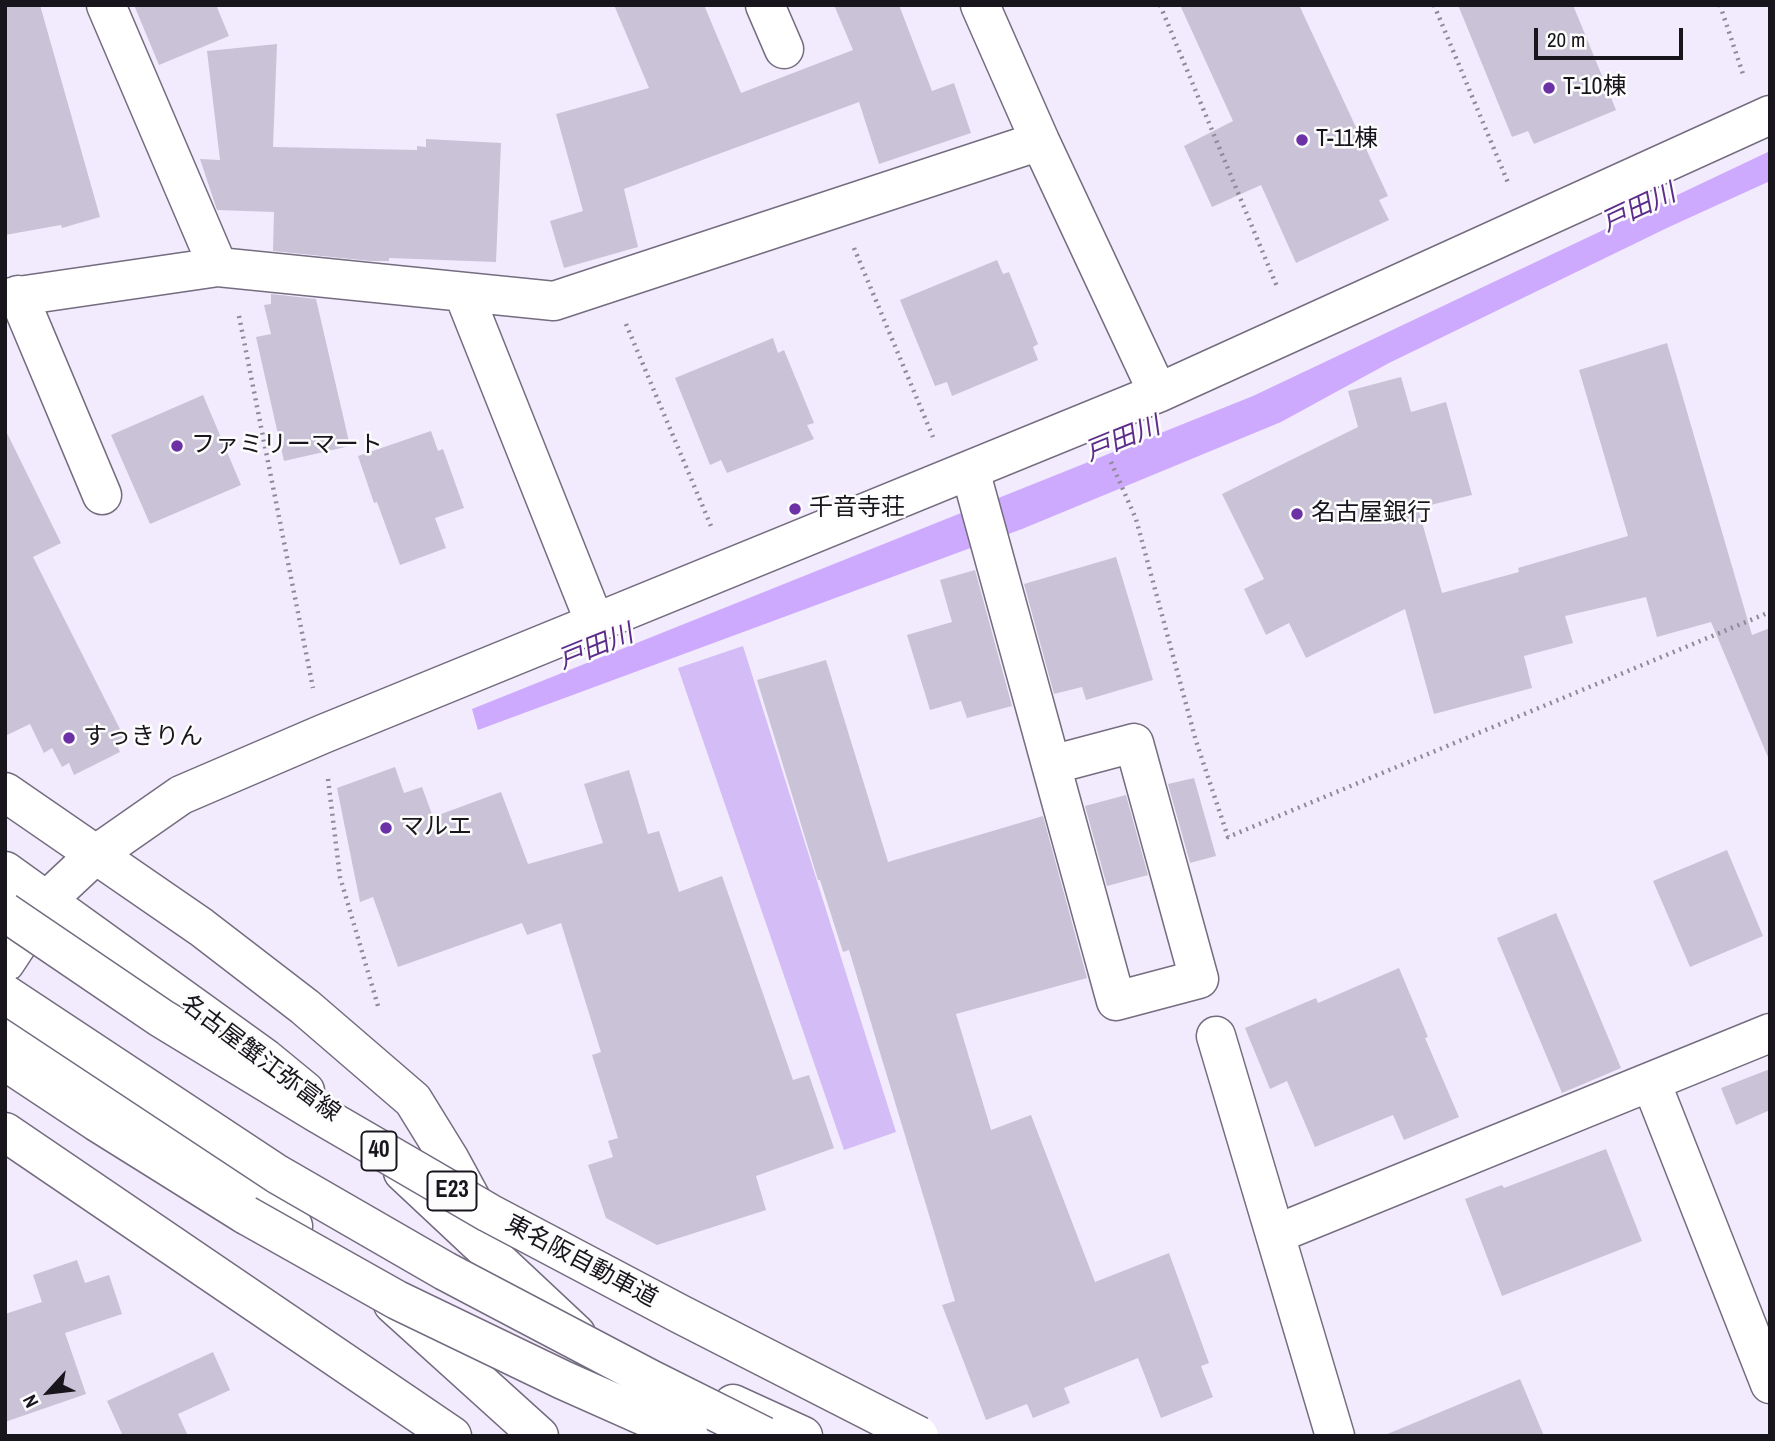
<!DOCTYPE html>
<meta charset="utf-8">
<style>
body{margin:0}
#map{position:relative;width:1775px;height:1441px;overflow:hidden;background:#f2ebfd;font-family:"Archivo Narrow",sans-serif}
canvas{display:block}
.frame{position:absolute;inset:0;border:7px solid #18151c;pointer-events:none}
.north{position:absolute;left:14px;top:1357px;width:70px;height:70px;-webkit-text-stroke:5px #fcfcfc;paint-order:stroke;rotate:243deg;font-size:19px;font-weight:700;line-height:28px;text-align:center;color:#18151c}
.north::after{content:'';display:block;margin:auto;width:24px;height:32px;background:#18151c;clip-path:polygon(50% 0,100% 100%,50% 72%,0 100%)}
.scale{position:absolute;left:1534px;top:28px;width:149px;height:32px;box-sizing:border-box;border:4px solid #18151c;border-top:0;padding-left:9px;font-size:21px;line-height:24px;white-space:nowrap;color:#18151c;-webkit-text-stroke:5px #fcfcfc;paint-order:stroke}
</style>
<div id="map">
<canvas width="1775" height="1441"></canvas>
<div class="frame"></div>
<div class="north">N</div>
<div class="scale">20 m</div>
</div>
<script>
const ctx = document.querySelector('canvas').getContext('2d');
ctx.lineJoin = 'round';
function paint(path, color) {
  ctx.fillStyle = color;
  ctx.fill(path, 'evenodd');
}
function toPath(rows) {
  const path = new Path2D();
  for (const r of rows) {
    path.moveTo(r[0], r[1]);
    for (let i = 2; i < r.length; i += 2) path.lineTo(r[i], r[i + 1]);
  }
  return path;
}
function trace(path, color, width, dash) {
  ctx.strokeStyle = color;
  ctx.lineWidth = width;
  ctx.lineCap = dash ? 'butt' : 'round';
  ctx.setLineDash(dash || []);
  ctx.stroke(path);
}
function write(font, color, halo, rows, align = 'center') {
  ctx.font = font + ' "Archivo Narrow","Noto Sans JP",sans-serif';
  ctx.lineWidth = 5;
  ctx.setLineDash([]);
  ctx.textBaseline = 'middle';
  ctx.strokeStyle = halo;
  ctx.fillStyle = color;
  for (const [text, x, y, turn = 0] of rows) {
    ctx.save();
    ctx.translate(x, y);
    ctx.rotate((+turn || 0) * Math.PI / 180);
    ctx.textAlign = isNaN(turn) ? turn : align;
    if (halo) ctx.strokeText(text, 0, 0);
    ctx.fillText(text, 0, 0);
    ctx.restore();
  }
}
const green = toPath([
 [743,646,896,1132,844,1150,678,668]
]);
const water = toPath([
 [1770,151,1770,181,1669,227,1389,363,1281,422,1022,529,478,730,472,709,1253,396]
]);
const building = toPath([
 [5,5,40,5,100,217,62,228,61,225,5,235],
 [134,5,216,5,229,36,159,65],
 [614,5,704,5,741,93,853,50,834,5,899,5,932,91,954,83,971,133,879,164,859,102,624,189,638,247,564,268,550,221,583,211,556,114,649,88],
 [1180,5,1299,5,1388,196,1379,200,1389,220,1296,263,1261,185,1212,207,1184,146,1233,121],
 [1458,5,1573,5,1616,110,1534,144,1528,131,1512,137],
 [277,44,273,147,417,150,417,146,426,147,426,139,501,143,496,262,389,258,389,261,371,261,273,251,274,212,217,210,200,159,220,160,207,51],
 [997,260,1003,274,1009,272,1038,344,1033,347,1038,360,952,396,947,382,935,386,900,300],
 [271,294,316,299,350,446,284,461,256,337,271,334,264,305,271,304],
 [773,338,778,353,784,350,814,423,807,425,814,439,727,473,721,460,710,465,675,378],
 [1667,343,1752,635,1770,628,1770,762,1711,622,1657,637,1646,597,1565,616,1573,643,1524,656,1532,688,1434,714,1405,609,1306,658,1289,623,1266,635,1244,589,1264,579,1222,494,1358,427,1348,391,1401,377,1411,412,1446,402,1472,495,1418,508,1442,593,1519,572,1518,568,1628,536,1579,370],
 [203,395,241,485,150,524,111,435],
 [5,429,61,543,33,557,124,737,115,741,120,752,74,775,69,763,62,767,52,748,44,753,30,724,5,736],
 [431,431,438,451,443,449,464,508,435,518,446,548,400,565,377,502,374,503,358,456],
 [1116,557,1153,680,1086,700,1082,687,1054,694,1024,584],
 [975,570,1012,706,967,718,961,701,930,710,907,635,952,622,940,580],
 [826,660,888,862,1043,816,1087,978,956,1014,991,1130,1031,1115,1095,1282,1169,1253,1209,1363,1201,1366,1213,1397,1161,1418,1138,1358,1064,1388,1070,1403,1033,1418,1027,1404,986,1420,942,1305,955,1301,849,950,843,952,820,880,818,880,757,680],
 [395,767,404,793,422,787,433,817,501,792,528,864,603,843,584,784,629,770,648,834,659,831,679,892,722,876,793,1080,809,1075,834,1148,756,1176,766,1210,657,1245,606,1218,588,1165,613,1157,608,1141,618,1138,592,1055,601,1052,561,923,527,935,522,923,398,967,373,897,360,902,337,788],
 [1194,778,1216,856,1190,863,1168,784],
 [1126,795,1148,875,1107,886,1085,806],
 [1727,850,1763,936,1690,967,1653,881],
 [1556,913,1621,1068,1562,1093,1497,938],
 [1399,968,1428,1037,1425,1038,1459,1117,1404,1140,1393,1115,1315,1147,1287,1081,1270,1089,1245,1028,1316,998,1318,1003],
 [1770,1069,1770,1110,1736,1125,1721,1088],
 [1606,1149,1642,1241,1502,1296,1465,1199,1502,1185,1504,1188],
 [77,1260,85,1283,109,1275,122,1314,65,1333,86,1394,5,1422,5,1314,42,1302,33,1275],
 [213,1352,230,1390,178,1414,188,1436,123,1436,107,1401],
 [1520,1379,1544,1436,1385,1436,1385,1435]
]);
const path = toPath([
 [1160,5,1278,289],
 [1434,5,1509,185],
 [1720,5,1744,77],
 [854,248,933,437],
 [239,316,313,688],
 [626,324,711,526],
 [1111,462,1136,519,1196,741,1228,837,1770,612],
 [328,779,340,877,378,1006,377,1009]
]);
const minor = toPath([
 [106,5,218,267],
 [765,5,784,49],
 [980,5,1040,141,1158,393],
 [463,292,595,623],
 [18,295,102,495],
 [5,298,218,267,554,301,1040,141],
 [970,470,1116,1001,1199,979,1134,743,1051,765],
 [5,792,201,927,305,1007,413,1100,450,1160,482,1219],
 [5,963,46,901,95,855,181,795,323,734,1158,393,1770,115],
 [1216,1036,1335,1436],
 [1651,1082,1770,1384],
 [5,1132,452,1436],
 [1276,1234,1770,1033],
 [733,1404,803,1436]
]);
const major = toPath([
 [5,871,266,1059,305,1091],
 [5,1033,194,1155,293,1226],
 [403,1172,576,1334],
 [393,1304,539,1436]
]);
const highway = toPath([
 [5,1061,97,1122,246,1215]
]);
const highwayBridge = toPath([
 [5,912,161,1018,317,1113,489,1213,680,1314,919,1436],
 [5,994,277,1174,445,1271,650,1379,764,1436],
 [246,1215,397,1300,563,1380,689,1436]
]);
const markers = [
 [1549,88,7,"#6d31a7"],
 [1302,140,7,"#6d31a7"],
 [177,446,7,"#6d31a7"],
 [795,509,7,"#6d31a7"],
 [1297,514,7,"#6d31a7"],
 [69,738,7,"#6d31a7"],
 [386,828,7,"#6d31a7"]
];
const shields = [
 [379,1151,35],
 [452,1191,49]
];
const shieldNames = [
 ["40",379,1151],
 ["E23",452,1191]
];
const poiNames = [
 ["T-10棟",1563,88],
 ["T-11棟",1316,140],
 ["ファミリーマート",191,446],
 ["千音寺荘",809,509],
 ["名古屋銀行",1311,514],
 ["すっきりん",83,738],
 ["マルエ",400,828]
];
const streetNames = [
 ["名古屋蟹江弥富線",260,1059,37],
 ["東名阪自動車道",581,1262,28]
];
const waterNames = [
 ["戸田川",1639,209,-25],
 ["戸田川",1123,440,-22],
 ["戸田川",596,648,-22]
];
paint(green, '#d4bcf6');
paint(water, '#cdaafd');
paint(building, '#cac2d7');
trace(minor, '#746c7f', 41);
trace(major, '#746c7f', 41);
trace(highway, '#746c7f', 41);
trace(path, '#8f8a97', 4.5, [2, 5]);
trace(minor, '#fff', 38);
trace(major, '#fff', 38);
trace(highway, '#fff', 38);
trace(highwayBridge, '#746c7f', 41, []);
trace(highwayBridge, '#fff', 38);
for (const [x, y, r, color] of markers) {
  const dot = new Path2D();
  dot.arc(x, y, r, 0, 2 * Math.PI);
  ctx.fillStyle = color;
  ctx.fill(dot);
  trace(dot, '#fcfcfc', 2.5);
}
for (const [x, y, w] of shields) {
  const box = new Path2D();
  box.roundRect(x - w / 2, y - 19.5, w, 39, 5);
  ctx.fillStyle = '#fcfcfc';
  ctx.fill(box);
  trace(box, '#18151c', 2);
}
write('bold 23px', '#18151c', null, shieldNames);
write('24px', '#18151c', '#fcfcfc', poiNames, 'left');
write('24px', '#18151c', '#fcfcfc', streetNames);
write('italic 26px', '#5b2c8a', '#fcfcfc', waterNames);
</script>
